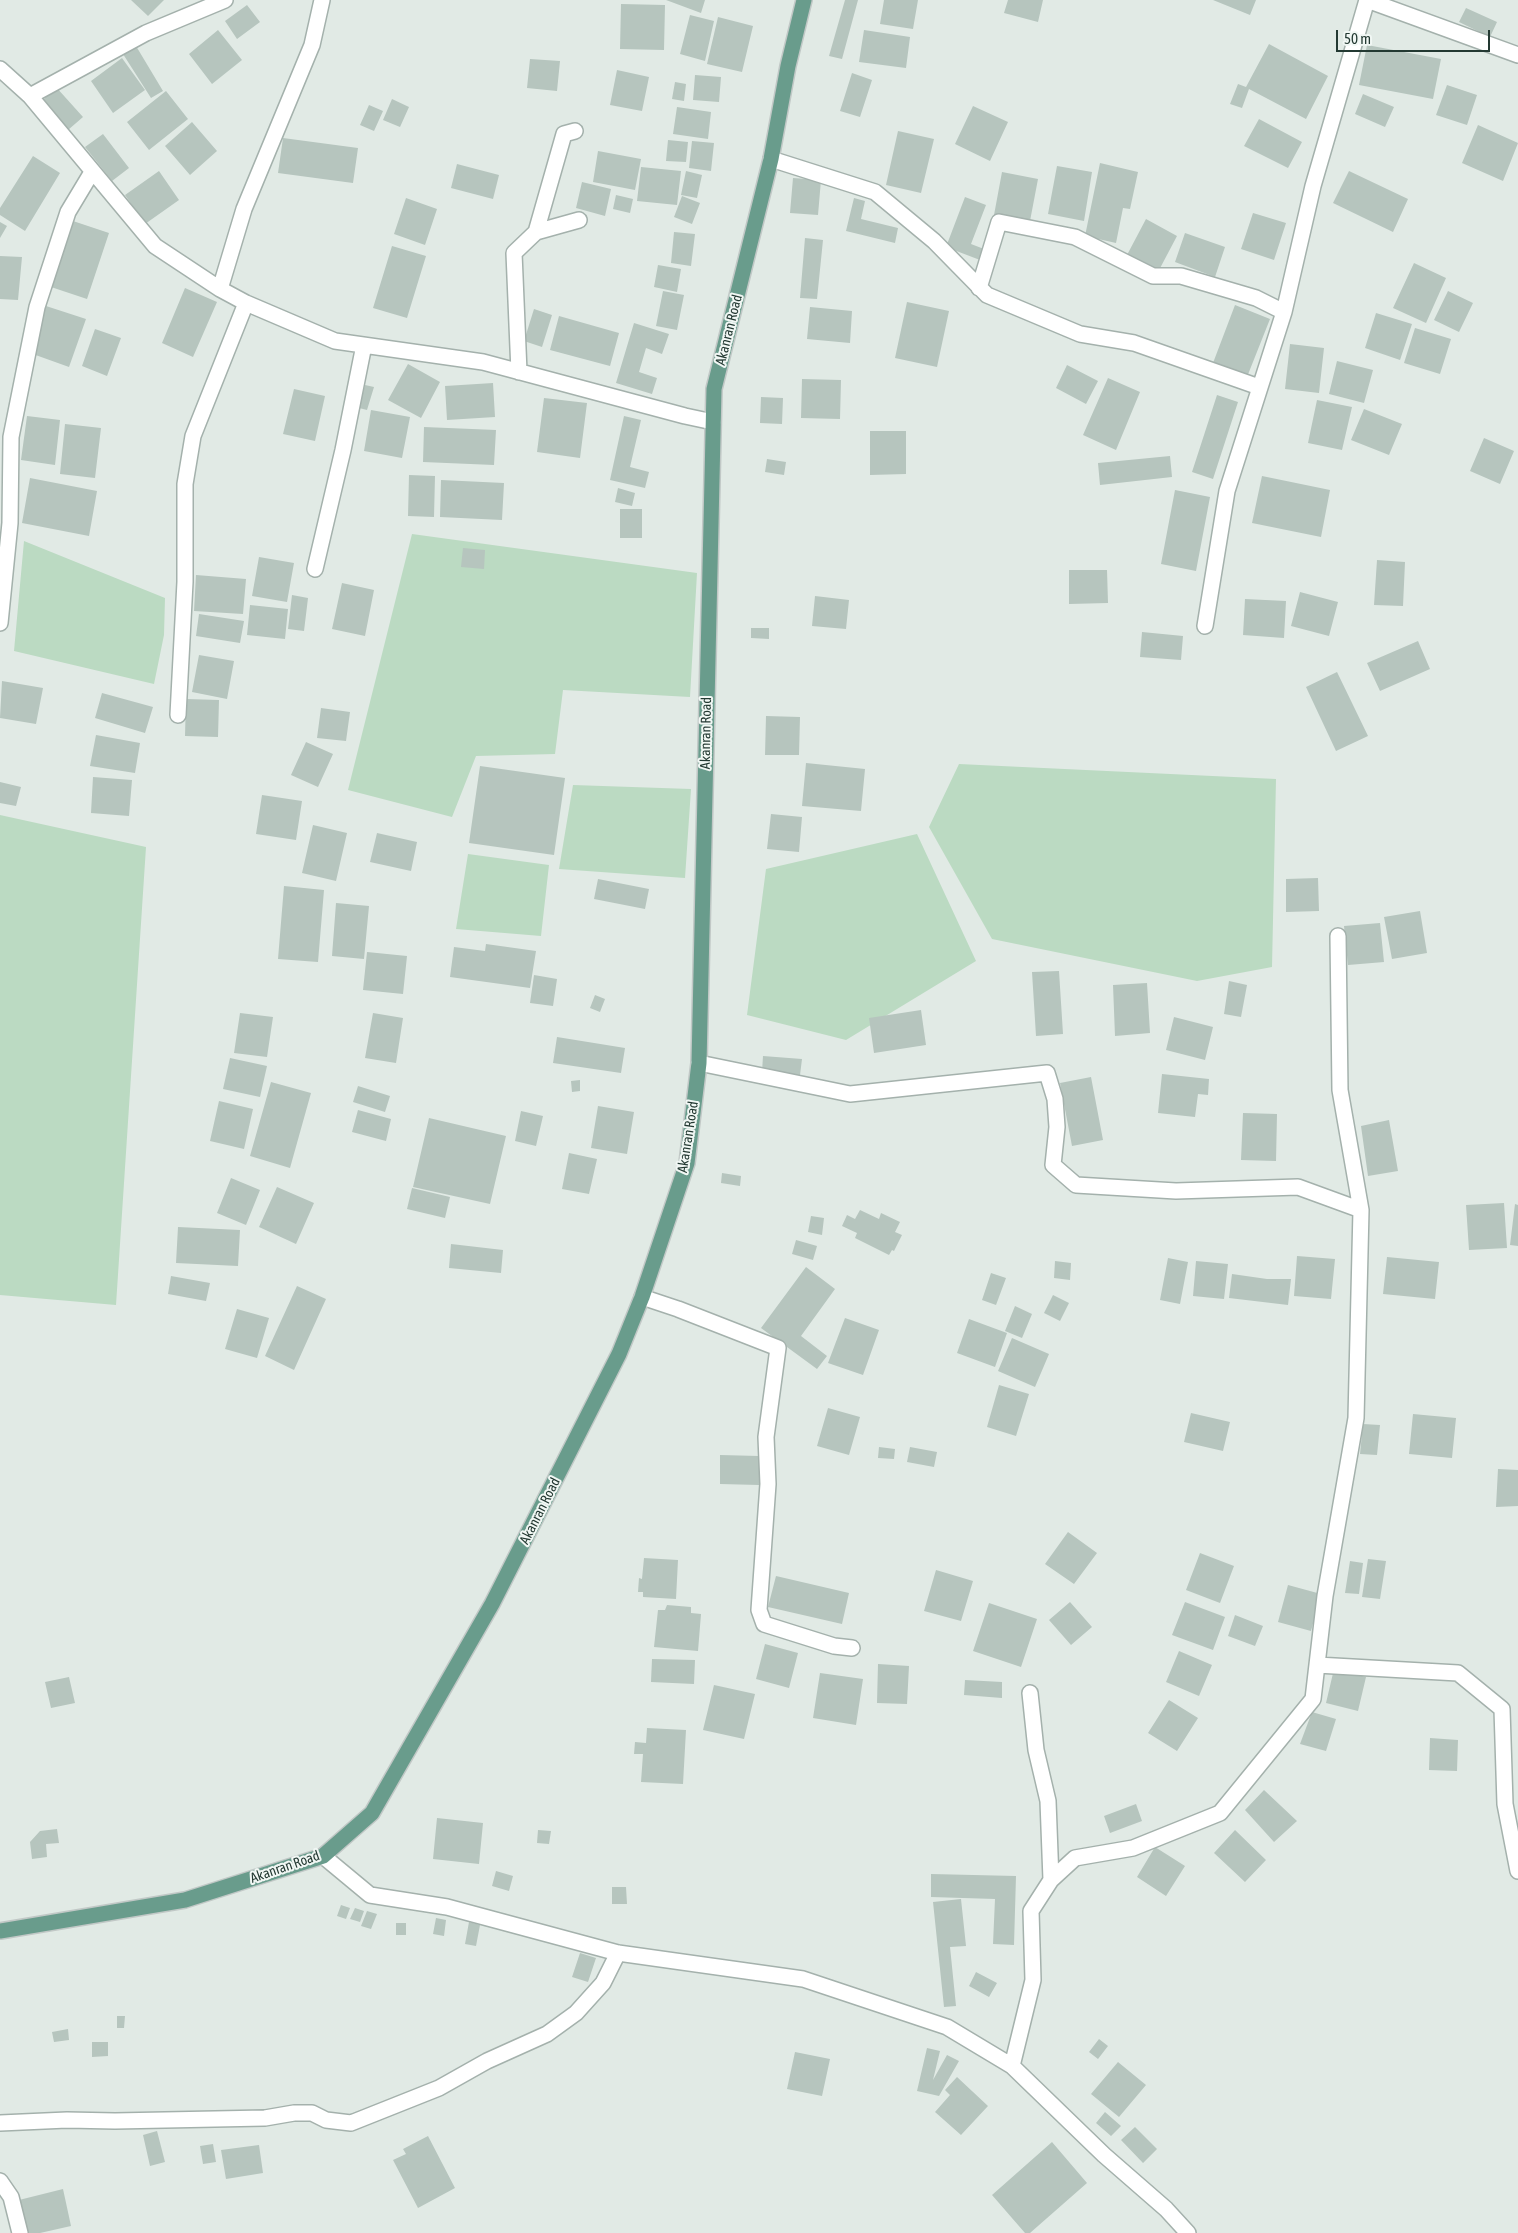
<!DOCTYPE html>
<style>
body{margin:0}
#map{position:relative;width:1518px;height:2233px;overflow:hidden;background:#e1eae5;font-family:"Asap Condensed",sans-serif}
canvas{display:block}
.scale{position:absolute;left:1336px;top:30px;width:154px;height:22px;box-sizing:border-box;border:2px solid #233932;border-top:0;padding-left:6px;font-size:15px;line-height:18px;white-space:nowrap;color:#233932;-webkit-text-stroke:4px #f1f7f4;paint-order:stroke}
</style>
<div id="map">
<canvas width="1518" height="2233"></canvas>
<div class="scale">50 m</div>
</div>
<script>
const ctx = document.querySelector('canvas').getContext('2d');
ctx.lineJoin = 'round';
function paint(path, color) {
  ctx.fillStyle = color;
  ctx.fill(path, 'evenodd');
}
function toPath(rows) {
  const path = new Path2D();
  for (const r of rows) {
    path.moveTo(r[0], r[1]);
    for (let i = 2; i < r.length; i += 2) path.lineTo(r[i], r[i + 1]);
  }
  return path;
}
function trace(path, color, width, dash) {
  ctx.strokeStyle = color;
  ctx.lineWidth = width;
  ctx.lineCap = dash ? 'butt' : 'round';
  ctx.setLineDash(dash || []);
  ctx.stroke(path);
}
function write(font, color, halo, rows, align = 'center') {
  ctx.font = font + ' "Asap Condensed",sans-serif';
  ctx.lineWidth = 4;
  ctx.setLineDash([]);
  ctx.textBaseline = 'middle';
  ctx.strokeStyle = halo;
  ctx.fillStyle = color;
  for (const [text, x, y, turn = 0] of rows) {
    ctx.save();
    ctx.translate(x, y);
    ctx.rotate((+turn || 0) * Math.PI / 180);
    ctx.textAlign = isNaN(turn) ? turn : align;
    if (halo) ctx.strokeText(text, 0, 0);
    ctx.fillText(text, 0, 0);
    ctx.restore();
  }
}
const green = toPath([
 [412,534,697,573,690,697,563,690,555,754,476,756,452,817,348,790],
 [24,541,165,598,164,635,154,684,14,651],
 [959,764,1276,779,1272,967,1197,981,992,939,929,827],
 [573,785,691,789,685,878,559,869],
 [0,815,146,847,116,1305,0,1295],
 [917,834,976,961,846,1040,747,1015,766,869],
 [468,854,549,865,541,936,456,929]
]);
const building = toPath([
 [131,0,164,0,148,16],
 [666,0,705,0,701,13],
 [845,0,858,0,842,59,829,56],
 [884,0,918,0,913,29,880,24],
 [1008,0,1043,0,1038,22,1004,13],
 [1213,0,1256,0,1250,15],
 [621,4,665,5,664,50,620,49],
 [247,5,260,22,237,39,225,21],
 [1466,8,1497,22,1490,37,1459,22],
 [690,15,714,21,705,61,680,54],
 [718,17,753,26,742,72,707,64],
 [218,30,242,60,212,84,189,54],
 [864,30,910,37,906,68,859,62],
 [1269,44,1328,76,1306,119,1249,89,1242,108,1230,104,1238,84,1246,87],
 [1367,45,1441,59,1433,99,1359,85],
 [136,46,163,91,151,98,123,54],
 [122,58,145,90,113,113,91,81],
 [530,59,560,61,557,91,527,88],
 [617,70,649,77,642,111,610,105],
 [852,73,872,80,860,117,840,111],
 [695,75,721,77,719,102,693,100],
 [675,82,686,84,684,101,672,99],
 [1447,85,1477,95,1467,125,1436,115],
 [56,87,83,117,68,130,42,101],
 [166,91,188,119,149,150,127,122],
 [1363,94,1394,107,1385,127,1355,114],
 [392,99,409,107,400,127,383,120],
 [369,105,383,111,374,131,360,125],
 [973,106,1008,122,990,161,955,144],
 [677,107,711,112,708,139,673,134],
 [1259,119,1302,142,1288,168,1244,146],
 [192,122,217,151,190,175,165,146],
 [1478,125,1518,143,1503,181,1462,163],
 [898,131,934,139,921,193,886,185],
 [103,134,129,168,112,181,85,147],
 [283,138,358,148,353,183,278,173],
 [668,140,688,142,686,162,666,161],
 [692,141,714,143,711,171,689,168],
 [598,151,641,159,635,190,593,182],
 [33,156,60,173,25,231,0,215,0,208],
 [1100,163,1138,172,1130,209,1123,208,1116,243,1085,236],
 [457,164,499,175,493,199,451,188],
 [1057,166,1092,172,1084,221,1048,214],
 [641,167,681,171,677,205,637,201],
 [159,171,179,200,145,224,125,195],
 [686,171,702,175,697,198,681,195],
 [1349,171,1408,199,1393,232,1333,203],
 [1002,172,1038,179,1030,221,994,215],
 [793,178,821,180,818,215,790,213],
 [582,182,611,189,605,216,576,208],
 [616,195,633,199,630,213,613,209],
 [682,196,700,203,692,224,674,217],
 [965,197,986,205,971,244,984,249,980,260,946,247],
 [406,198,437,209,425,245,394,234],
 [854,198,865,201,861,219,898,228,895,243,846,231],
 [1253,213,1286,223,1274,260,1241,249],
 [1146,219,1177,236,1158,272,1127,255],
 [73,221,109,233,87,299,51,287],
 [0,222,7,226,0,238],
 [674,232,695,234,691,266,671,263],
 [1185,233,1225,247,1215,277,1175,262],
 [805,238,823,240,817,299,800,298],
 [392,246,426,256,407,318,373,308],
 [0,256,22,257,18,300,0,299],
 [1414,263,1446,278,1426,323,1393,308],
 [658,265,681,269,677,292,654,287],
 [185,288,217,302,193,357,162,343],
 [663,291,684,295,677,330,656,326],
 [1448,291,1473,303,1459,332,1434,320],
 [907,302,949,311,937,367,895,358],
 [1235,305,1270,319,1247,377,1213,363],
 [46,306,86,319,69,367,30,353],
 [810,307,852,311,850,343,807,339],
 [534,309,552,315,542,347,524,341],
 [1376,313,1412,324,1400,360,1365,348],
 [559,316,619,333,610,366,550,350],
 [634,323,669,334,662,354,646,348,639,372,657,378,652,394,616,383],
 [1415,328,1451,339,1440,374,1404,363],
 [95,329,121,338,107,376,82,366],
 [1290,344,1324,348,1319,393,1285,389],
 [1337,361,1373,370,1364,403,1329,394],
 [408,364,440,382,421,418,388,400],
 [1067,365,1098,381,1086,404,1056,388],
 [1108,378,1140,392,1116,450,1083,435],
 [802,379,841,380,840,419,801,418],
 [493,383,495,417,447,420,445,386],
 [365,385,374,387,367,410,359,408],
 [294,389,325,396,315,441,283,434],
 [1217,395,1238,402,1213,479,1192,472],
 [761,397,783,398,782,424,760,423],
 [544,398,587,403,580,458,537,452],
 [1317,400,1352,407,1342,450,1308,443],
 [1364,409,1402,424,1389,455,1351,440],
 [371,410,410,417,402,458,364,451],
 [27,416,60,420,55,465,21,460],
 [624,416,641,420,630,467,649,472,645,488,610,480],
 [65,424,101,428,95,478,60,474],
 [424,427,496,430,494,465,423,462],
 [870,431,906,431,906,474,870,475],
 [1484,438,1514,451,1500,484,1470,471],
 [1170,456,1172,477,1100,485,1098,463],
 [767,459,786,462,784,475,765,472],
 [409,475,435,476,434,517,408,516],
 [1262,476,1330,490,1321,537,1252,523],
 [30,478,97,491,89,536,22,523],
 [441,480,504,483,502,520,440,517],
 [618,488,635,493,632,506,615,502],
 [1175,490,1210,497,1196,571,1161,564],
 [620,509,642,509,642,538,620,538],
 [463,548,485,550,484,569,461,567],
 [259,557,294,563,287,602,252,596],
 [1377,560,1405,562,1403,606,1374,605],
 [1069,570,1107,570,1108,603,1069,604],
 [196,575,246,579,243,614,194,611],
 [342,583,374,590,365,636,332,629],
 [1300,592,1338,602,1329,636,1291,626],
 [292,595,308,598,304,631,288,629],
 [815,596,849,600,846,629,812,626],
 [1245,599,1286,601,1284,638,1243,635],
 [250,605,288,609,285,639,247,635],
 [199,614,244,621,240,643,196,636],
 [751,628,769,628,769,639,751,638],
 [1142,632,1183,636,1181,660,1140,657],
 [1418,641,1430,669,1380,691,1367,663],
 [199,655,234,661,227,699,192,692],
 [1337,672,1368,736,1336,751,1306,687],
 [2,681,43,688,36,724,0,718],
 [102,693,153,707,145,733,95,718],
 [186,699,219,700,218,737,185,736],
 [321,708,350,712,346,741,317,738],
 [766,716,800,717,799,755,765,755],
 [96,735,140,743,135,773,90,766],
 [306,742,333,754,318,787,291,775],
 [806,763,865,769,861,811,802,806],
 [480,766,565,778,554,855,469,843],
 [93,777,132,780,129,816,91,813],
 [0,782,21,787,16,806,0,803],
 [262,795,302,801,296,840,256,834],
 [771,814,802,817,799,852,767,849],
 [313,825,347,833,336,881,302,873],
 [377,833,417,842,411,871,370,862],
 [1318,878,1319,911,1286,912,1286,879],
 [598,879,649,889,645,909,594,899],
 [284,886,324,890,318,962,278,959],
 [336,903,369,906,364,959,332,956],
 [1420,911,1427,953,1392,959,1384,917],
 [1380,923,1384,962,1348,965,1344,926],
 [486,944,536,951,530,988,450,977,454,947,485,951],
 [367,952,407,956,403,994,363,990],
 [1059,971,1063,1034,1036,1036,1032,972],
 [534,975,557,979,553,1006,530,1003],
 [1229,981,1247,985,1241,1017,1224,1014],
 [1147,983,1150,1033,1115,1036,1113,985],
 [595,995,605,999,600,1012,590,1008],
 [921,1010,926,1045,874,1053,869,1018],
 [240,1013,273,1017,267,1057,234,1053],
 [373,1013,403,1018,396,1063,365,1058],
 [1174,1017,1213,1027,1205,1060,1166,1050],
 [557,1037,625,1048,621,1073,553,1063],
 [763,1056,802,1059,800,1075,762,1072],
 [230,1058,267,1066,260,1097,223,1089],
 [1162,1074,1209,1079,1208,1095,1198,1094,1195,1117,1158,1113],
 [1091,1077,1103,1140,1072,1146,1060,1083],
 [580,1080,580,1091,572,1092,571,1081],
 [271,1082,311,1093,290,1168,250,1156],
 [358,1086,390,1096,385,1112,353,1102],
 [219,1101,253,1109,244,1149,210,1141],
 [598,1106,634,1112,627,1154,591,1148],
 [358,1110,391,1119,386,1141,352,1132],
 [521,1111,543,1116,536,1146,515,1141],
 [1243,1113,1277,1114,1276,1161,1241,1160],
 [429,1118,506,1136,490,1204,413,1187],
 [1389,1120,1398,1171,1368,1176,1361,1126],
 [569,1153,597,1159,589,1194,562,1189],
 [722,1173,741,1176,740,1186,721,1183],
 [231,1178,260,1190,246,1225,217,1213],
 [277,1187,314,1203,296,1244,259,1227],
 [412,1188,450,1197,445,1218,407,1209],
 [1504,1203,1507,1248,1469,1250,1466,1205],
 [1515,1204,1518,1205,1518,1246,1510,1245],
 [860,1210,879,1219,881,1213,900,1222,895,1232,902,1235,894,1251,892,1250,889,1255,855,1238,857,1233,842,1226,847,1215,855,1219],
 [811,1216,824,1218,822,1235,808,1232],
 [178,1227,240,1230,238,1266,176,1263],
 [796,1240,817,1246,813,1260,792,1254],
 [451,1244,503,1250,501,1273,449,1268],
 [1297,1256,1335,1259,1331,1299,1294,1296],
 [1387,1257,1439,1262,1435,1299,1383,1294],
 [1168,1258,1188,1262,1180,1304,1160,1300],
 [1055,1261,1071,1263,1070,1280,1054,1278],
 [1196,1261,1228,1264,1224,1299,1193,1296],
 [806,1267,835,1289,801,1336,827,1356,817,1369,761,1328],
 [991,1273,1006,1278,996,1305,982,1300],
 [1232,1274,1267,1279,1291,1279,1288,1305,1229,1298],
 [171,1276,210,1283,206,1301,168,1294],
 [297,1286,326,1299,294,1370,265,1356],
 [1053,1295,1069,1303,1060,1321,1044,1313],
 [1015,1306,1032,1314,1022,1338,1005,1331],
 [237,1309,269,1318,257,1358,225,1349],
 [845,1318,879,1330,863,1375,828,1363],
 [969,1319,1007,1333,995,1367,957,1353],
 [1012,1338,1049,1354,1035,1387,998,1371],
 [999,1385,1029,1394,1016,1436,987,1427],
 [828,1408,860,1417,849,1455,817,1446],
 [1191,1413,1230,1422,1223,1451,1184,1442],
 [1413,1414,1456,1418,1452,1458,1409,1454],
 [1363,1424,1380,1425,1377,1455,1360,1454],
 [879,1447,895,1449,894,1459,878,1458],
 [910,1447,937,1452,934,1467,907,1462],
 [720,1455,759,1456,759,1485,720,1484],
 [1498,1469,1518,1470,1518,1506,1496,1507],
 [1068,1532,1097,1553,1074,1584,1045,1564],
 [1200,1553,1234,1566,1220,1603,1186,1590],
 [644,1558,678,1560,676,1599,643,1597,643,1592,638,1592,639,1578,642,1579],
 [1368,1559,1386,1561,1380,1599,1362,1597],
 [1350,1561,1363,1563,1359,1594,1345,1593],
 [936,1570,973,1581,961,1621,924,1611],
 [776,1576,849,1593,842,1624,768,1607],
 [1288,1585,1321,1594,1311,1631,1278,1622],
 [1070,1602,1092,1627,1071,1645,1049,1620],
 [1185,1602,1225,1617,1213,1650,1172,1635],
 [989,1603,1037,1619,1021,1667,973,1651],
 [667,1605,691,1607,691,1613,701,1614,698,1651,654,1647,658,1610,665,1610],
 [1235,1615,1263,1626,1255,1646,1228,1636],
 [765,1644,798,1653,789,1688,756,1679],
 [1179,1651,1212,1665,1199,1696,1166,1682],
 [652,1659,695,1660,694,1684,651,1682],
 [878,1664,909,1666,907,1704,877,1703],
 [1334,1669,1366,1677,1358,1711,1326,1703],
 [820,1673,863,1679,856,1725,813,1718],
 [69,1677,75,1703,51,1708,45,1682],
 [965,1680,1002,1682,1002,1698,964,1695],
 [714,1685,755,1694,744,1739,703,1730],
 [1169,1700,1198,1718,1177,1751,1148,1733],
 [1312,1712,1336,1719,1326,1751,1300,1744],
 [647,1728,686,1730,683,1784,641,1782,643,1754,634,1754,635,1742,646,1743],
 [1430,1738,1458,1740,1457,1771,1429,1770],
 [1264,1790,1297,1821,1274,1842,1245,1810],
 [1136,1804,1142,1821,1110,1833,1104,1816],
 [437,1818,483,1823,479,1864,433,1859],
 [57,1829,59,1843,46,1844,47,1857,32,1859,30,1842,40,1831],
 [538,1830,551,1831,549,1844,537,1843],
 [1235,1830,1266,1860,1245,1882,1214,1853],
 [1155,1847,1185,1866,1166,1896,1137,1877],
 [496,1871,513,1876,509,1891,492,1886],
 [931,1874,1016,1876,1014,1945,993,1944,995,1899,931,1897],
 [612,1887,626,1887,627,1904,612,1904],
 [961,1899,966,1946,950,1947,956,2006,944,2007,933,1902],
 [341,1905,350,1908,346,1919,337,1916],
 [355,1908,364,1911,360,1922,350,1919],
 [367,1911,377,1914,371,1929,361,1926],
 [436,1918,446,1920,444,1936,433,1934],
 [469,1922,480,1925,476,1946,465,1944],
 [396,1923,406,1923,406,1935,396,1935],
 [580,1953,596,1958,588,1982,572,1977],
 [976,1972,997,1983,989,1997,969,1986],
 [117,2016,125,2016,124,2028,117,2028],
 [68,2029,69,2040,54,2042,52,2032],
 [1099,2039,1108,2046,1098,2059,1089,2052],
 [92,2042,108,2042,108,2056,92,2057],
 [927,2048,940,2051,933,2080,947,2055,959,2061,939,2096,917,2091],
 [795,2052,830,2059,822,2096,787,2089],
 [1118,2062,1146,2085,1119,2117,1091,2094],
 [957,2077,988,2106,961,2135,935,2112,950,2095,945,2090],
 [1105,2112,1121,2126,1111,2136,1096,2123],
 [1135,2127,1157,2149,1143,2163,1121,2140],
 [157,2131,165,2162,150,2166,143,2135],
 [428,2136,455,2188,418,2208,393,2160,406,2154,403,2149],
 [1052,2142,1087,2183,1030,2233,1025,2233,992,2195],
 [213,2144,216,2162,203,2164,200,2146],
 [259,2145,263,2173,226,2179,221,2150],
 [63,2189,71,2226,40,2233,26,2233,19,2200]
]);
const minor = toPath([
 [1367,0,1518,55],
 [0,69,30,96,155,246,220,289,246,303,335,341,483,362,685,416,713,422],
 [30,96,146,33,225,0],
 [771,159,875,192,934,241,987,295,1080,334,1134,343,1259,387],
 [536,232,564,134,575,131],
 [979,288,999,222,1075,237,1153,276,1181,276,1256,298,1284,312],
 [220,289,244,209,312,45,322,0],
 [519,372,514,253,536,232,579,220],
 [315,569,343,450,364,345],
 [0,623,10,523,11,437,37,307,68,212,92,172],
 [1205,626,1227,491,1284,312,1313,186,1367,0],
 [178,715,185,582,185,484,193,436,246,303],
 [1338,936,1340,1090,1361,1210],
 [699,1063,850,1094,1047,1073,1055,1099,1057,1127,1053,1165,1076,1185,1176,1191,1298,1187,1361,1210,1356,1418,1325,1596,1313,1699,1220,1813,1133,1848,1075,1858,1051,1880,1031,1911,1033,1980,1012,2066],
 [642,1297,678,1309,778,1348,766,1437,768,1484,759,1610,764,1624,834,1646,852,1648],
 [1317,1665,1458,1673,1502,1709,1505,1804,1518,1871],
 [1030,1693,1036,1750,1048,1801,1051,1880],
 [323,1856,370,1895,447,1907,618,1953,803,1979,947,2027,1012,2066,1104,2155,1166,2209,1188,2233],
 [0,2123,67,2120,115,2121,265,2118,294,2113,312,2113,326,2120,351,2123,439,2088,487,2061,547,2034,576,2013,603,1983,618,1953],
 [0,2181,11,2197,20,2233]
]);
const major = toPath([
 [0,1931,185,1900,323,1856,372,1813,492,1604,619,1354,642,1297,687,1163,699,1063,714,389,771,159,788,66,804,0]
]);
const streetNames = [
 ["Akanran Road",729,330,-76],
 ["Akanran Road",706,733,-89],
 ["Akanran Road",688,1137,-81],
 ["Akanran Road",540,1511,-63],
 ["Akanran Road",285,1867,-19]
];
paint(green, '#bbdac2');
paint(building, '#b6c5be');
trace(minor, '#a4b1ac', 18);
trace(major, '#c1c8c6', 18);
trace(minor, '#fff', 15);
trace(major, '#699c8c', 15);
write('14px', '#233932', '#f1f7f4', streetNames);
</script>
